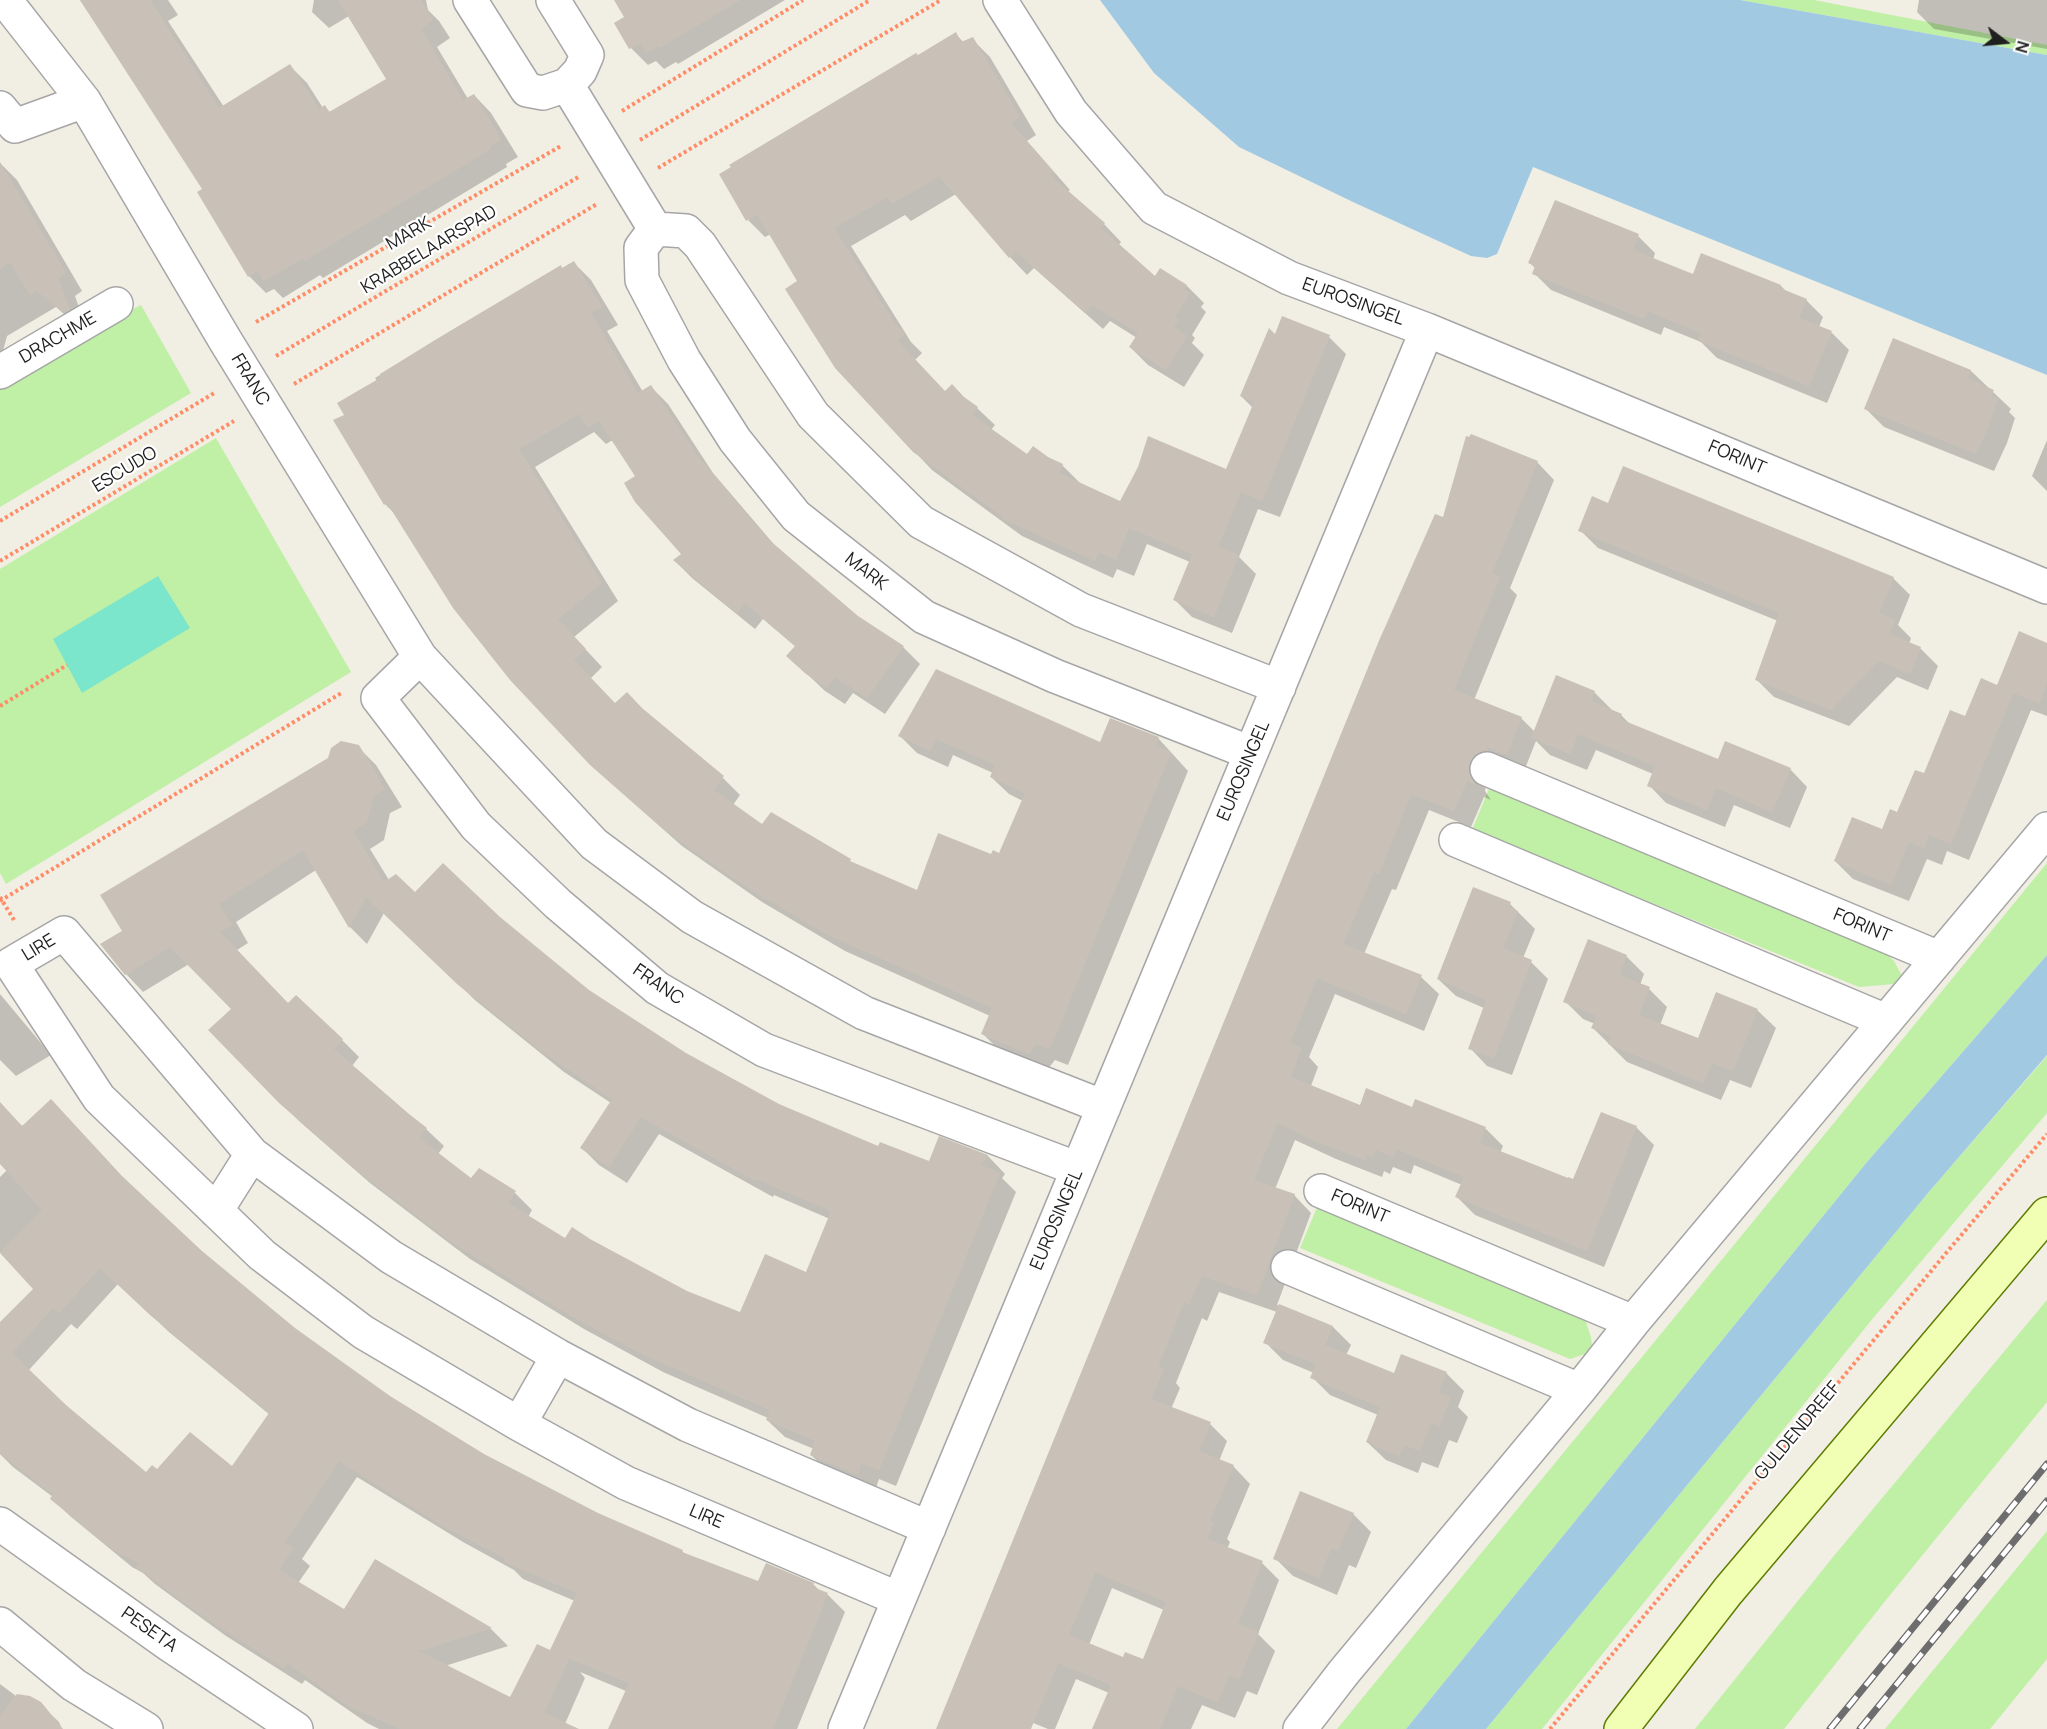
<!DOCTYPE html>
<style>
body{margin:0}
#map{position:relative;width:2047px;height:1729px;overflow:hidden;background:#f1eee4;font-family:Manrope,sans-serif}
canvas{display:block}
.north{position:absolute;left:1975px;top:12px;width:60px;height:60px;-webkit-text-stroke:4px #fff;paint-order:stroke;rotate:106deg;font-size:16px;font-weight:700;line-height:24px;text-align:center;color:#1f1f1f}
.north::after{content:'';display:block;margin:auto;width:21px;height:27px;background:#1f1f1f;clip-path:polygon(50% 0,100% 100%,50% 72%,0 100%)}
</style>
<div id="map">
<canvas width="2047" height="1729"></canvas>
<div class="north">N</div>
</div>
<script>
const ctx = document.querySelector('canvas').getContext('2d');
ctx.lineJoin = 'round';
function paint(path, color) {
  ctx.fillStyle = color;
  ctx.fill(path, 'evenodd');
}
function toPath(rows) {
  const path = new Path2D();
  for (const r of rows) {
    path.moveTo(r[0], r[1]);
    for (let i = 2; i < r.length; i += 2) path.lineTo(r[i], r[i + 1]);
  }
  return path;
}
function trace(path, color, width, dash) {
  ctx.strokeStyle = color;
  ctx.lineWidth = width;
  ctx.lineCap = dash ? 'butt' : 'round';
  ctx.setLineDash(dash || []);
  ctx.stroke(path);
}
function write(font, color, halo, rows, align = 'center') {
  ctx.font = font + ' Manrope,sans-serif';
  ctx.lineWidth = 4.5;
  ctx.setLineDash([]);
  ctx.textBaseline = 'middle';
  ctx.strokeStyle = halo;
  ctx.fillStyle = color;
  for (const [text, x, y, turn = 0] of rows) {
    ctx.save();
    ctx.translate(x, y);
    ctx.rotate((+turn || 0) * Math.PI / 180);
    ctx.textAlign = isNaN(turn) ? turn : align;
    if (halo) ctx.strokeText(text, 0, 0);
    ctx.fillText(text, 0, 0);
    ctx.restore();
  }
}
const grass = toPath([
 [1740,0,1814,0,2047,45,2047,55],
 [141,305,191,393,0,507,0,386,112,320],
 [216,438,351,672,6,884,0,873,0,569],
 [1491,784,1875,943,1894,961,1902,976,1894,984,1859,987,1472,830],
 [2047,863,2047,955,1867,1162,1406,1729,1337,1729],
 [2047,1056,2047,1113,1874,1317,1542,1729,1486,1729,1928,1193],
 [1318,1205,1576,1310,1586,1322,1591,1337,1592,1346,1585,1354,1570,1359,1300,1248],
 [2047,1300,2047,1402,1886,1600,1784,1729,1695,1729,1833,1557],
 [2047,1531,2047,1659,1990,1729,1885,1729]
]);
const pitch = toPath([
 [158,576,190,628,82,693,53,639]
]);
const water = toPath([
 [1100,0,1740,0,2047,55,2047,375,1533,167,1497,254,1487,258,1471,256,1353,202,1239,147,1154,73],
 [2047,955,2047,1055,1928,1193,1486,1729,1406,1729,1867,1162]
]);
const shadow = toPath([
 [80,0,168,0,178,15,168,21,224,107,290,66,307,83,323,108,325,107,331,113,388,79,349,16,329,28,312,12,314,0,426,0,428,10,439,21,450,38,437,47,468,99,474,95,491,113,518,157,506,164,507,167,323,278,320,275,283,298,274,289,266,293,249,276,204,189],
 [632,0,785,0,678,64,676,62,664,69,656,61,648,65,631,48,626,18],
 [1919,0,2047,0,2047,49,1934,29,1917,12],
 [956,34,964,43,972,39,990,57,1036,135,1027,141,1070,190,1067,192,1104,224,1121,242,1118,246,1155,278,1161,270,1187,286,1204,303,1201,307,1206,312,1192,335,1195,338,1192,343,1204,355,1184,387,1148,365,1130,347,1137,338,1110,321,1103,329,1034,268,1027,275,1010,257,956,194,911,221,905,215,851,246,911,342,922,353,915,360,945,392,965,400,977,408,995,425,991,430,1027,456,1047,458,1062,465,1080,483,1120,503,1227,470,1253,408,1241,396,1275,337,1329,337,1346,354,1280,517,1258,509,1239,557,1256,574,1232,633,1192,617,1175,600,1190,562,1147,544,1134,576,1117,569,1113,578,1022,536,932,470,914,451,799,282,771,234,765,237,748,220,918,57],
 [0,163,17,180,82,291,75,296,86,327,82,330,56,307,7,336,3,351,0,353],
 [1638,236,1655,253,1653,260,1694,276,1781,286,1787,292,1806,300,1823,317,1819,327,1832,333,1849,350,1827,403,1717,358,1701,342,1664,327,1661,335,1551,290,1534,273,1535,268,1530,263],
 [574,263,591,280,618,325,607,331,643,392,651,387,668,404,713,473,778,549,857,618,903,647,920,664,885,714,853,693,845,704,825,691,788,656,796,647,763,619,755,629,692,578,675,561,683,554,613,440,606,444,594,432,535,467,618,601,574,637,602,667,590,679,616,705,648,715,723,778,740,795,733,805,763,827,771,814,854,864,918,892,992,856,1000,855,1023,801,1009,794,991,777,993,773,953,755,948,767,917,753,900,736,1101,744,1158,738,1188,771,1068,1065,1055,1060,1047,1070,1000,1051,983,1034,990,1016,845,951,762,902,682,846,610,782,395,514,385,504,347,416,377,381,375,378,441,338],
 [1971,371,2011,409,2009,412,2015,418,2007,443,1994,471,1884,427,1866,409],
 [2047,440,2047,491,2032,476],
 [1537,462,1554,480,1510,588,1517,595,1474,700,1521,718,1535,732,1557,677,1594,692,1612,710,1621,715,1632,726,1718,761,1790,769,1807,787,1790,828,1734,805,1725,827,1666,803,1649,785,1653,774,1596,750,1587,770,1550,755,1536,741,1524,771,1487,779,1485,791,1491,800,1484,797,1471,827,1429,810,1396,890,1392,889,1364,954,1421,977,1439,994,1424,1031,1335,994,1309,1057,1318,1067,1311,1086,1361,1107,1413,1109,1416,1101,1486,1129,1503,1146,1500,1153,1574,1181,1636,1127,1654,1145,1604,1267,1475,1215,1457,1197,1462,1185,1414,1165,1411,1174,1393,1167,1390,1174,1384,1171,1382,1177,1336,1159,1295,1140,1275,1189,1294,1195,1311,1213,1277,1305,1333,1327,1351,1345,1346,1355,1394,1375,1446,1373,1464,1391,1458,1407,1468,1417,1457,1443,1449,1440,1438,1468,1422,1462,1418,1473,1386,1460,1367,1442,1378,1415,1330,1395,1312,1377,1314,1373,1283,1360,1265,1342,1277,1312,1219,1292,1207,1321,1202,1318,1176,1383,1180,1388,1171,1409,1210,1424,1227,1441,1219,1461,1233,1466,1250,1484,1227,1539,1230,1542,1227,1549,1262,1563,1279,1580,1258,1634,1275,1651,1257,1695,1247,1691,1235,1718,1202,1705,1191,1729,1093,1729,1109,1693,1076,1679,1055,1729,1048,1729,1016,1716,1011,1729,937,1729,1444,519],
 [1112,1588,1164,1610,1144,1661,1124,1659,1089,1645],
 [1609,505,1893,578,1910,595,1898,625,1911,638,1909,644,1920,648,1938,666,1928,690,1897,677,1849,726,1774,697,1757,680,1778,621,1598,548,1580,530],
 [2047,644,2047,716,2031,710,1969,860,1947,851,1942,865,1927,859,1909,901,1853,879,1835,861,1883,831,1898,814,1965,718,1998,687],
 [358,747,376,765,402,807,390,813,384,840,370,849,389,880,415,895,499,918,589,991,685,1054,778,1105,879,1148,930,1163,940,1138,988,1156,1005,1174,1002,1178,1016,1192,896,1486,879,1479,875,1491,829,1472,811,1455,814,1449,785,1437,767,1420,768,1418,663,1372,584,1329,470,1259,370,1183,299,1121,210,1030,233,1009,189,964,143,992,126,974,124,932],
 [316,870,350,927,367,944,384,913,476,1001,564,1072,611,1103,582,1148,599,1165,627,1183,659,1134,773,1197,774,1195,830,1219,807,1274,740,1314,686,1292,590,1240,565,1240,528,1217,532,1210,515,1193,472,1180,438,1154,444,1146,426,1129,352,1066,359,1057,342,1040,288,1004,237,950,248,943,236,922],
 [1510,904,1535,929,1523,958,1531,962,1548,979,1512,1075,1487,1066,1470,1048,1484,1008,1456,996,1438,979],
 [1626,956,1644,974,1640,985,1649,989,1667,1007,1660,1025,1699,1040,1757,1010,1776,1028,1751,1088,1730,1080,1721,1100,1627,1062,1593,1028,1595,1024,1583,1019,1565,1001],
 [0,994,51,1055,16,1076,0,1060],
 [0,1113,133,1188,201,1252,294,1330,389,1397,483,1455,597,1514,682,1551,686,1555,759,1583,814,1585,821,1592,828,1595,845,1612,797,1729,609,1729,626,1691,580,1672,585,1678,565,1724,577,1729,379,1729,367,1723,305,1680,302,1684,226,1636,155,1584,143,1573,132,1567,70,1516,52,1499,53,1497,13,1467,0,1454,0,1324,35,1289,0,1252,0,1177,7,1170,0,1162],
 [118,1284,169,1332,270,1415,233,1468,157,1471,146,1474,65,1406,28,1371,71,1324,77,1329],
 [357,1477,463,1542,514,1570,523,1579,575,1601,551,1652,511,1700,445,1666,508,1646,491,1629,376,1561,345,1611,298,1583,310,1566,302,1559],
 [1353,1514,1371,1532,1356,1568,1349,1565,1337,1595,1293,1576,1275,1558],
 [0,1684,16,1696,40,1704,59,1722,62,1729,0,1729]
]);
const building = toPath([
 [80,0,150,0,219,108,290,64,319,109,325,105,329,112,386,79,338,0,421,0,433,20,421,29,463,100,474,94,501,139,490,147,491,149,304,261,302,259,264,281,258,271,248,277,197,192,202,189],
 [614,0,740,0,659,48,658,46,646,53,641,44,629,49,614,23,624,17],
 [956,32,961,42,973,37,1020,117,1011,123,1054,172,1050,175,1105,223,1101,228,1155,276,1160,268,1187,285,1184,290,1190,293,1175,317,1179,319,1174,327,1187,336,1166,370,1129,347,1138,333,1092,305,1085,313,1016,252,1009,258,939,176,892,204,888,197,834,228,894,322,905,334,898,341,945,391,952,384,964,397,978,407,972,415,1027,454,1033,446,1048,457,1063,464,1059,473,1120,501,1138,467,1148,436,1226,469,1254,402,1240,396,1269,328,1275,334,1282,316,1330,335,1262,501,1241,492,1218,547,1239,555,1214,617,1173,600,1192,554,1129,528,1116,560,1099,552,1095,561,1003,519,1003,517,913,452,835,368,785,289,797,281,757,214,746,221,719,174,731,167,729,165,916,53,918,55],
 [0,162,66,273,58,278,70,309,64,313,37,291,30,295,10,262,0,269],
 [1555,200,1639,234,1633,250,1693,274,1701,253,1781,285,1780,288,1807,299,1799,318,1832,331,1809,386,1698,341,1701,333,1647,311,1644,319,1532,274,1535,266,1528,263],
 [574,261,602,307,591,313,638,393,651,385,696,454,768,539,858,616,904,646,867,698,835,677,827,688,806,674,786,656,795,646,745,603,737,613,673,560,681,554,635,502,624,483,635,476,599,421,588,428,579,414,519,449,602,583,558,619,586,649,574,660,615,703,627,692,642,708,724,776,714,790,762,824,771,812,851,859,850,861,917,890,938,833,991,854,993,850,999,853,1025,793,990,777,995,765,966,752,936,739,930,751,898,736,936,669,1100,742,1110,718,1159,737,1156,746,1171,752,1050,1049,1037,1044,1029,1054,981,1034,992,1008,826,934,743,885,663,829,590,765,510,680,453,608,387,503,384,505,333,420,344,415,337,403,380,378,380,374,440,337,561,265,562,268],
 [1893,338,1971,370,1968,379,1994,390,1991,396,1998,399,1989,423,1990,423,1976,454,1864,409],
 [1471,434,1538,461,1492,573,1500,577,1454,690,1522,717,1507,755,1488,747,1487,751,1475,754,1470,761,1469,772,1474,782,1473,784,1467,781,1454,811,1411,794,1379,874,1374,872,1343,944,1422,975,1406,1014,1317,978,1290,1043,1301,1048,1291,1077,1360,1105,1366,1088,1412,1107,1415,1099,1486,1127,1480,1143,1568,1178,1568,1177,1573,1179,1601,1112,1637,1126,1602,1214,1587,1251,1455,1197,1464,1177,1396,1149,1393,1157,1376,1150,1373,1157,1367,1155,1365,1160,1317,1142,1277,1123,1254,1180,1295,1194,1257,1295,1202,1276,1189,1304,1184,1302,1158,1367,1164,1369,1151,1399,1211,1422,1199,1451,1234,1465,1210,1521,1214,1523,1207,1539,1263,1561,1238,1624,1259,1632,1239,1679,1229,1675,1218,1702,1178,1686,1160,1729,1092,1729,1111,1685,1058,1663,1031,1729,936,1729,1378,643,1435,514,1443,517,1466,436,1469,437],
 [1095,1572,1166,1602,1143,1659,1125,1652,1123,1657,1069,1635],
 [1623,466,1894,577,1879,613,1895,620,1889,634,1921,647,1910,674,1879,661,1831,710,1755,680,1779,613,1578,531,1592,496,1608,503],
 [2019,631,2047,643,2047,683,2039,703,2013,693,1951,844,1929,835,1924,848,1909,842,1891,885,1834,861,1852,817,1882,829,1890,809,1897,812,1915,770,1924,773,1950,710,1965,716,1981,678,1997,685],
 [1556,675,1595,691,1591,701,1622,714,1620,719,1718,759,1725,741,1791,768,1772,812,1716,788,1707,810,1647,786,1655,766,1578,734,1570,754,1531,738],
 [341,741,359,745,385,789,373,796,367,822,353,831,384,882,396,874,415,892,443,863,500,917,589,990,686,1053,779,1104,878,1146,880,1142,929,1161,939,1136,988,1155,981,1165,1000,1173,879,1470,861,1463,858,1475,810,1455,815,1441,766,1420,770,1410,644,1355,564,1312,451,1242,351,1166,279,1103,208,1030,231,1009,170,947,125,975,100,944,122,931,100,895,328,758,331,748],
 [303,850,349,928,366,897,457,984,545,1054,612,1099,580,1148,609,1167,641,1117,755,1181,756,1179,831,1211,806,1272,765,1254,740,1312,687,1291,590,1239,572,1227,565,1238,508,1203,516,1191,479,1168,471,1178,419,1138,427,1128,409,1114,334,1049,343,1039,296,995,288,1003,220,932,232,925,219,904],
 [1473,887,1511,902,1509,907,1518,911,1503,948,1532,960,1494,1058,1468,1049,1486,1000,1437,979],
 [1588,939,1627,955,1619,975,1650,987,1639,1015,1698,1038,1716,992,1758,1009,1733,1071,1712,1063,1703,1083,1608,1044,1611,1036,1591,1028,1597,1016,1563,1002],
 [51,1099,122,1176,202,1251,295,1328,390,1396,484,1454,542,1484,598,1513,683,1550,682,1552,758,1581,766,1563,814,1583,813,1587,828,1593,773,1729,608,1729,629,1683,560,1655,569,1659,544,1713,579,1729,400,1729,348,1706,287,1663,284,1668,207,1619,136,1567,139,1563,113,1550,50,1499,53,1494,0,1454,0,1322,33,1289,0,1253,42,1210,0,1164,0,1102,22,1126],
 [100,1268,150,1315,269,1413,232,1466,190,1432,157,1469,152,1465,146,1472,66,1405,12,1353,53,1308,59,1313],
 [339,1461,443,1526,506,1559,504,1562,577,1593,550,1650,537,1644,510,1697,419,1651,492,1628,375,1559,344,1609,279,1570,293,1548,285,1542],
 [1279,1304,1333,1326,1325,1345,1394,1373,1401,1354,1447,1372,1438,1393,1451,1397,1439,1426,1431,1423,1420,1451,1404,1445,1399,1456,1366,1442,1380,1407,1310,1378,1316,1364,1263,1343],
 [1300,1491,1354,1513,1338,1551,1331,1548,1319,1578,1273,1559],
 [17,1694,30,1696,41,1702,63,1729,0,1729,0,1716]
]);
const path = toPath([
 [622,111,803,0],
 [640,140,870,0],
 [658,168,941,0],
 [256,322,561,146],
 [276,356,580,176],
 [294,384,597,204],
 [0,521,216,392],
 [0,561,234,421],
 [0,706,67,665],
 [0,897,14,920],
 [0,901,343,692],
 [1550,1729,1947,1252,2047,1134]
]);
const street = toPath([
 [5,0,84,101,225,340,420,657],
 [470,0,527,90,543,93,567,85,580,71,587,55,553,0],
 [1000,0,1071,112,1154,208,1289,278,1427,330,2047,587],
 [567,85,655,229],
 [0,108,15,126,84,101],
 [0,372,116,304],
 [1251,753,1055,676,924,617,796,516,735,440,684,360,642,280,641,248,655,229,686,231,700,245,813,415,921,522,1081,610,1279,687],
 [1487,769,1939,958],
 [1456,840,1886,1021],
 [1078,1169,764,1050,657,988,558,904,476,826,378,698,420,657,594,844,692,917,864,1013,1104,1107],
 [1321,1191,1633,1322],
 [216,1211,252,1154],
 [1288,1267,1579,1390],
 [519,1424,558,1356],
 [0,1524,170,1645,296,1729],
 [899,1599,626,1483,519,1424,363,1332,262,1255,99,1098,11,964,64,933,252,1154,391,1257,558,1356,688,1425,929,1528],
 [0,1624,74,1685,146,1729],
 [845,1729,1427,330],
 [1300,1729,1344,1672,1579,1390,1633,1322,2047,829]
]);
const secondary = toPath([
 [1621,1729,1728,1591,2047,1214]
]);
const rail = toPath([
 [1830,1729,2047,1464],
 [1860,1729,2047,1501]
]);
const streetNames = [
 ["MARK",409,234,-30],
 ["KRABBELAARSPAD",429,250,-31],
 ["EUROSINGEL",1353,302,20],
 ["DRACHME",58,338,-30],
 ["FRANC",250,380,59],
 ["FORINT",1737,458,23],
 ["ESCUDO",125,470,-31],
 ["MARK",866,572,38],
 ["EUROSINGEL",1244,771,-67],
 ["FORINT",1862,926,23],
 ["LIRE",39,948,-31],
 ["FRANC",658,985,35],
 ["FORINT",1360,1207,23],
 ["EUROSINGEL",1057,1220,-67],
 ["GULDENDREEF",1798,1431,-50],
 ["LIRE",706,1517,23],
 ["PESETA",149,1630,35]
];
paint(grass, '#c0efa6');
paint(pitch, '#7be6cc');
paint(water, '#a1cae2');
paint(shadow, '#0003');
paint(building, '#c9c1b7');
trace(street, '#a6a6a6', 36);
trace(secondary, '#5d7c00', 36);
trace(path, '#ff8c67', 4, [3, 3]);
trace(street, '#fff', 33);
trace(secondary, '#f1ffb4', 33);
trace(rail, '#6d6d6d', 7);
trace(rail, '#fff', 4.5, [14]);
write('18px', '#1f1f1f', '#fff', streetNames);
</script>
